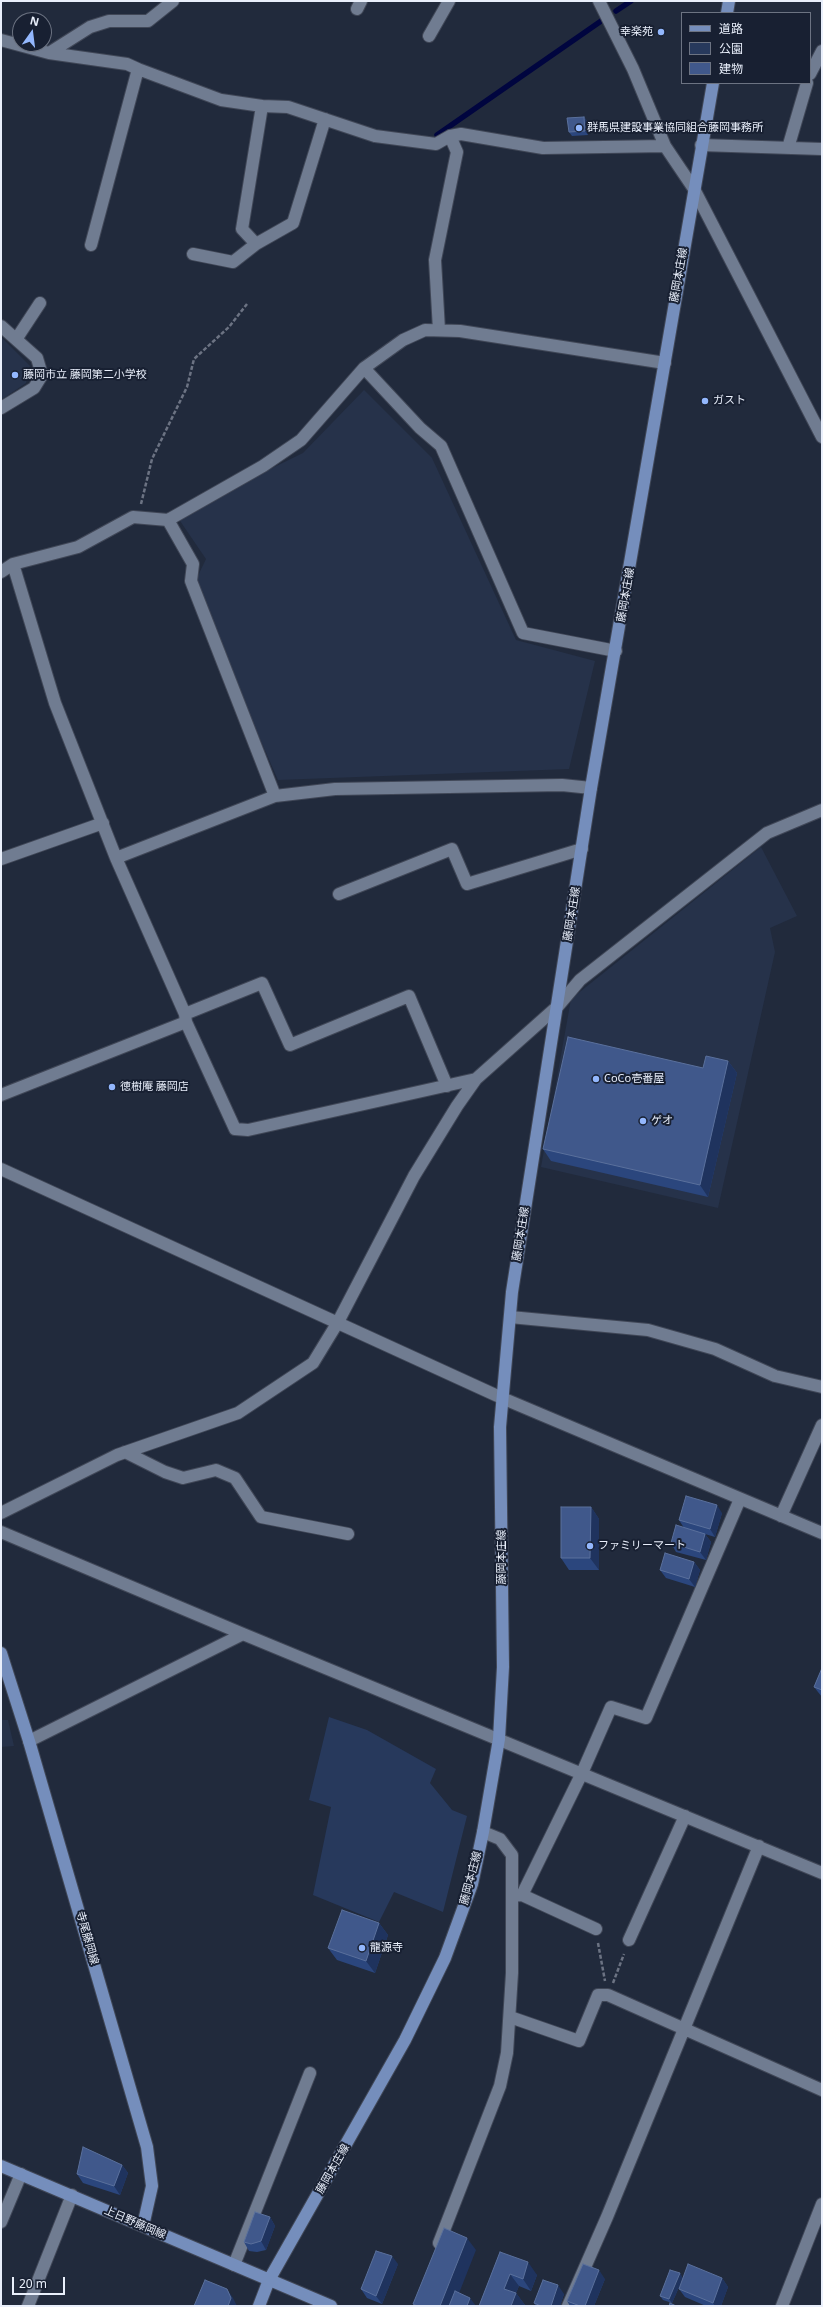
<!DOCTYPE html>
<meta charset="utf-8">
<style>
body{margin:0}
#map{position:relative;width:823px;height:2307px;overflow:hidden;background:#212a3c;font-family:"Noto Sans","Noto Sans JP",sans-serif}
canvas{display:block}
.frame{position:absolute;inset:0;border:2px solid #e9effb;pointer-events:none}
.legend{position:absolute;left:681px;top:12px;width:130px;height:72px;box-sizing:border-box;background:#182032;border:1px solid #6c7382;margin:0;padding:5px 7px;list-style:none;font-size:12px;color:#e9effb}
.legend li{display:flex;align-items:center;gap:8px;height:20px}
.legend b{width:20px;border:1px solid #6c7382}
.north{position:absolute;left:12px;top:12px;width:40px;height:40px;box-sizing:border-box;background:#182032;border:1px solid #6c7382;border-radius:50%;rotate:14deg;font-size:11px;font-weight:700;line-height:16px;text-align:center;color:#e9effb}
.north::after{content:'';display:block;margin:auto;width:14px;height:18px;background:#93b7fd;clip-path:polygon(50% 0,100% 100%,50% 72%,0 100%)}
.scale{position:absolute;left:12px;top:2277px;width:53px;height:18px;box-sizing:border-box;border:2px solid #e9effb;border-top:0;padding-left:5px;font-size:12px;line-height:14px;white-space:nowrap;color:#e9effb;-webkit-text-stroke:3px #182032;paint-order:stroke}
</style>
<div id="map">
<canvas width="823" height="2307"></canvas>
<div class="frame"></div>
<ul class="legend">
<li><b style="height:5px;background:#758ebc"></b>道路</li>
<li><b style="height:11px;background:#27395c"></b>公園</li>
<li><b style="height:11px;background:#40588b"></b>建物</li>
</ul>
<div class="north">N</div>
<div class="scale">20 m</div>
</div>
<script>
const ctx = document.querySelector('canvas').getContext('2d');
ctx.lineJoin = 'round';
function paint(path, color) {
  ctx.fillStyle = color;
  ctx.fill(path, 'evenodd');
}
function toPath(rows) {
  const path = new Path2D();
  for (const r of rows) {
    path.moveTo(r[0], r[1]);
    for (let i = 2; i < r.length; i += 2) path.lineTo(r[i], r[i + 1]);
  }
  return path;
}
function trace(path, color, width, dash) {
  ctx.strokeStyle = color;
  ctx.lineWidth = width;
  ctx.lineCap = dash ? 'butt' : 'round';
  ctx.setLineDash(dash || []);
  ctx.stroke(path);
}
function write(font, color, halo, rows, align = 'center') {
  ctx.font = font + ' "Noto Sans","Noto Sans JP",sans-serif';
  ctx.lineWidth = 4;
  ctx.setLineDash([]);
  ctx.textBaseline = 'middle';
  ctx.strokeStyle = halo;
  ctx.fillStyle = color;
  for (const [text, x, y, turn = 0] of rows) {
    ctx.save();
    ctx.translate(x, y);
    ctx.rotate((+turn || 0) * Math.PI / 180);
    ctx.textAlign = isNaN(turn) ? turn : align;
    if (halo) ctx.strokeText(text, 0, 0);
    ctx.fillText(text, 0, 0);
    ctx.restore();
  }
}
const built = toPath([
 [1,337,30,366,26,383,1,400],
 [364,390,432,458,516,640,595,661,569,769,278,780,193,586,206,559,176,515,303,453],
 [761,847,797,916,770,928,775,952,718,1208,541,1167,571,999],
 [1,1720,8,1720,14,1746,1,1747]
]);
const green = toPath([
 [329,1717,367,1730,436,1769,430,1783,452,1810,467,1816,443,1912,394,1892,379,1922,313,1895,331,1807,309,1800]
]);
const stream = toPath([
 [616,11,631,1],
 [437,135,604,19]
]);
const path = toPath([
 [141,504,152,459,187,387,194,359,229,327,247,304],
 [598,1943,605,1981],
 [613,1983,624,1954]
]);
const minor = toPath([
 [599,1,633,69,665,146,694,189,822,437],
 [357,9,361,1],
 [429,36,449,1],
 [1,40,49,53,127,64,138,69,91,245],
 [49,53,90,27,109,21,148,21,173,1],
 [138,69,221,100,262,106,288,107,375,136,436,144,450,136,461,134,543,148,665,146],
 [810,74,822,51],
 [701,145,822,149],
 [788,148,807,83],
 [256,244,242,229,262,106],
 [193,254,233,262,256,244,293,223,325,119],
 [1,326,37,358,42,375,34,388,1,408],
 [439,330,435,260,457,152,450,136],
 [17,338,40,303],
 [364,368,403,340,425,330,460,331,665,363],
 [168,520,193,564,191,581,275,796],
 [13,564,55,703,116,858,185,1014,186,1022,235,1129,248,1130,476,1079],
 [1,572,13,564,78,547,133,517,168,520,263,466,301,440,364,368,420,428,441,446,523,633,616,651],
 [116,858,275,796,335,789,562,785,591,788],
 [1,859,103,823],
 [339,894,452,849,467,884,582,849],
 [185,1014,262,983,290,1045,409,996,447,1086],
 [1,1095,186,1022],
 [1,1169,502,1398,822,1533],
 [510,1317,648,1330,715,1349,775,1376,822,1387],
 [125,1452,165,1472,183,1478,216,1470,235,1478,261,1517,348,1534],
 [1,1513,117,1455,238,1413,313,1363,338,1322,414,1176,457,1106,476,1079,558,1006,580,980,767,833,822,810],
 [781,1516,822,1425],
 [1,1532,243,1634,822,1873],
 [29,1741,243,1634],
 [522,1895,596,1929],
 [512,1896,522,1895,582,1773,611,1707,646,1718,740,1499],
 [629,1940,685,1816],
 [510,2017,579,2041,598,1995,608,1995,822,2090],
 [1,2222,21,2174],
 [439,2243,500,2086,507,2053,512,1973,512,1855,500,1839,483,1832],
 [234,2265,310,2073],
 [28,2306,72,2195],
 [568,2306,607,2217,759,1846],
 [782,2306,822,2204]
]);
const major = toPath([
 [727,13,729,1],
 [1,1653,29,1741,147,2147,152,2186,143,2226],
 [1,2166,331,2306],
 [259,2306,269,2280,405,2040,445,1958,472,1884,483,1832,499,1739,503,1667,500,1427,512,1292,591,788,713,83]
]);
const wall = toPath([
 [584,117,587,121,588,135,572,136,569,132],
 [728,1061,737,1073,708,1197,551,1161,543,1149,703,1068],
 [591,1507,599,1519,599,1570,569,1570,561,1558],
 [722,1513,715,1537,705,1534,711,1542,706,1560,676,1552,671,1543,684,1528,679,1520],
 [694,1562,700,1570,695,1587,666,1578,660,1570],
 [822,1668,822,1697,814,1687],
 [379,1923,388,1935,375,1973,337,1960,328,1948],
 [122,2165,128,2173,120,2195,83,2183,77,2174],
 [270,2217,275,2226,266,2250,257,2252,249,2251,244,2242],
 [500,2252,537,2275,531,2291,519,2286,516,2293,525,2305,479,2306],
 [398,2264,382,2304,367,2298,361,2289],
 [683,2278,672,2303,663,2300,660,2296],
 [722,2278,728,2287,721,2306,706,2306,685,2297,679,2289],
 [605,2279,594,2306,570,2306,567,2301],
 [564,2294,560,2306,536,2306,534,2303]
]);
const shadedWall = toPath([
 [584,117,587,121,588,135,585,131],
 [728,1061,737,1073,708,1197,700,1185],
 [717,1505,722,1513,715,1537,710,1529],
 [591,1507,599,1519,599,1570,590,1558],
 [705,1534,711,1542,706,1560,700,1552],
 [694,1562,700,1570,695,1587,689,1579],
 [379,1923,388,1935,375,1973,366,1961],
 [122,2165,128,2173,120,2195,114,2186],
 [270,2217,275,2226,266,2250,261,2241],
 [467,2238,476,2250,454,2306,440,2306],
 [392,2256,398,2264,382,2304,376,2296],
 [528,2262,537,2275,531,2291,523,2279],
 [599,2270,605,2279,594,2306,585,2306],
 [680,2273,683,2278,672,2303,669,2299],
 [510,2274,519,2286,516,2293,525,2305,524,2306,511,2306,504,2289],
 [722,2278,728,2287,721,2306,715,2306,713,2303],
 [558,2285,564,2294,560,2306,551,2306],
 [227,2289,233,2298,237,2306,228,2306],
 [470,2298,476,2306,467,2306]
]);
const building = toPath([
 [584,117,585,131,569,132,567,118,584,117],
 [568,1037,703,1068,706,1056,728,1061,700,1185,543,1149,568,1037],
 [686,1496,717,1505,710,1529,679,1520,686,1496],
 [561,1507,591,1507,590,1558,561,1558,561,1507],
 [676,1525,705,1534,700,1552,671,1543,676,1525],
 [665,1553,694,1562,689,1579,660,1570,665,1553],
 [822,1668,822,1690,814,1687,822,1668],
 [342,1910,379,1923,366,1961,328,1948,342,1910],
 [83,2147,122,2165,114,2186,77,2174,83,2147],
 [255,2212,270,2217,261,2241,251,2244,244,2242,255,2212],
 [444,2228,467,2238,440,2306,417,2306,413,2304,444,2228],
 [376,2251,392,2256,376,2296,361,2289,376,2251],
 [500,2252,528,2262,523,2279,510,2274,504,2289,516,2293,511,2306,479,2306,500,2252],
 [583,2264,599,2270,585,2306,580,2306,567,2301,583,2264],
 [688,2264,722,2278,713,2303,679,2289,688,2264],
 [670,2270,680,2273,669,2299,660,2296,670,2270],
 [205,2280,227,2289,231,2298,228,2306,194,2306,205,2280],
 [543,2280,558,2285,551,2306,541,2306,534,2303,543,2280],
 [455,2291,470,2298,467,2306,449,2306,455,2291],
 [670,2303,676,2306,669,2306,670,2303]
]);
const markers = [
 [661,32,4,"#93b7fd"],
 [579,128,4,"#93b7fd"],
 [15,375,4,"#93b7fd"],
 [705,401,4,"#93b7fd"],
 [596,1079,4,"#93b7fd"],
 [112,1087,4,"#93b7fd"],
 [643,1121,4,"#93b7fd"],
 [590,1546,4,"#93b7fd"],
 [362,1948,4,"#93b7fd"]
];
const poiNames = [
 ["幸楽苑",653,32,"right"],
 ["群馬県建設事業協同組合藤岡事務所",587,128],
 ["藤岡市立 藤岡第二小学校",23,375],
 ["ガスト",713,401],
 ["CoCo壱番屋",604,1079],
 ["徳樹庵 藤岡店",120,1087],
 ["ゲオ",651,1121],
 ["ファミリーマート",598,1546],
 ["龍源寺",370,1948]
];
const streetNames = [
 ["藤岡本庄線",679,275,-80],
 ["藤岡本庄線",626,595,-80],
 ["藤岡本庄線",572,914,-81],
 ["藤岡本庄線",521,1234,-81],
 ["藤岡本庄線",502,1557,-90],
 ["藤岡本庄線",471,1878,-75],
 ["寺尾藤岡線",87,1938,74],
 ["藤岡本庄線",333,2169,-60],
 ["上日野藤岡線",135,2223,23]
];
paint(built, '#26324a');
paint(green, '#27395c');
trace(stream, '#00053f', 5.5);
trace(minor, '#404757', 14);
trace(major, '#404757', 14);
trace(path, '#6c7383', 2.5, [4, 2]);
trace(minor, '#707c91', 12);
trace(major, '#758ebc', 12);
paint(wall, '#2b467d');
paint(shadedWall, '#1f335e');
paint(building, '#40588b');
trace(building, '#5a709c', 1);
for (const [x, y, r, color] of markers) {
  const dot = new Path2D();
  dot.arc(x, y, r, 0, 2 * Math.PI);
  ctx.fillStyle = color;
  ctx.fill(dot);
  trace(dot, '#182032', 1.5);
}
write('11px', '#e9effb', '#182032', poiNames, 'left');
write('11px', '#e9effb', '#182032', streetNames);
</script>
